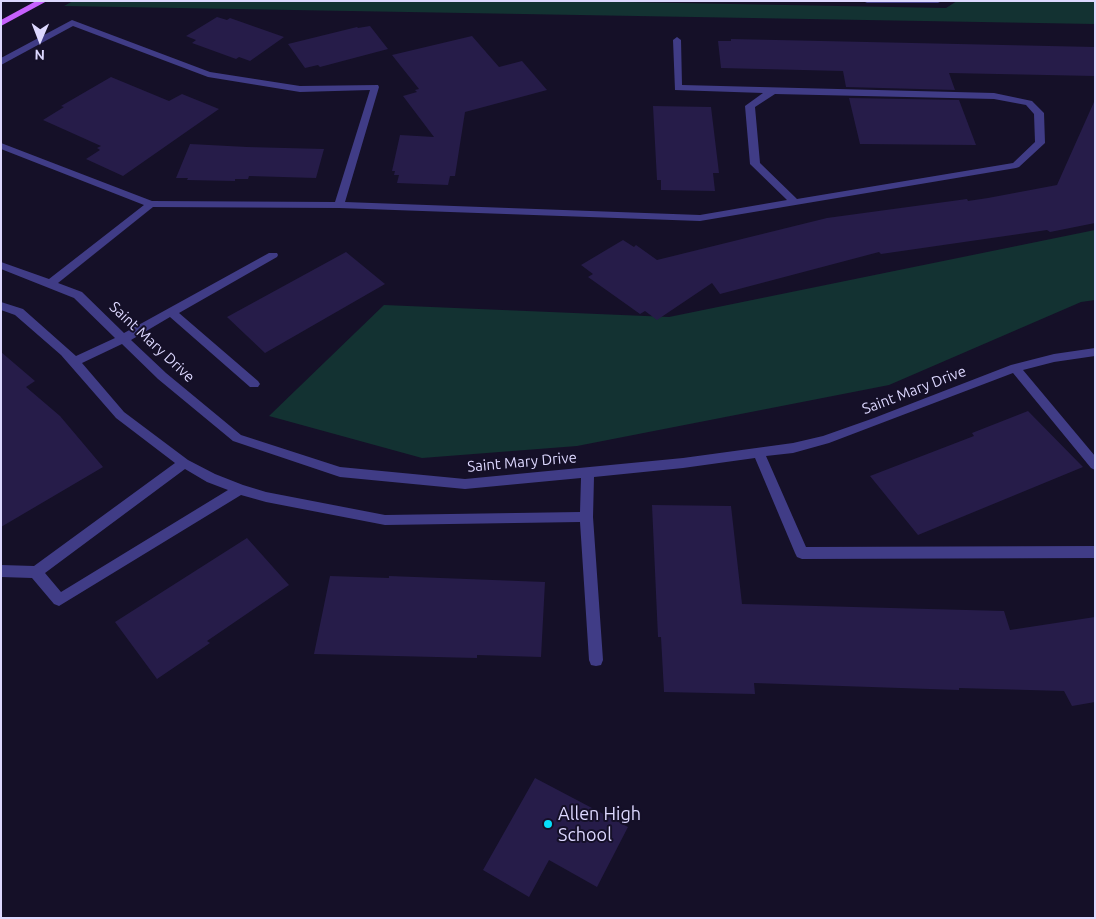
<!DOCTYPE html>
<style>
body{margin:0}
#map{position:relative;width:1096px;height:919px;overflow:hidden;background:#151028;font-family:Ubuntu,sans-serif}
canvas{display:block}
.frame{position:absolute;inset:0;border:2px solid #ddd8ff;pointer-events:none}
.north{position:absolute;left:15px;top:15px;width:50px;height:50px;-webkit-text-stroke:4px #151028;paint-order:stroke;rotate:181deg;font-size:14px;font-weight:700;line-height:20px;text-align:center;color:#ddd8ff}
.north::after{content:'';display:block;margin:auto;width:18px;height:22px;background:#ddd8ff;clip-path:polygon(50% 0,100% 100%,50% 72%,0 100%)}
</style>
<div id="map">
<canvas width="1096" height="919"></canvas>
<div class="frame"></div>
<div class="north">N</div>
</div>
<script>
const ctx = document.querySelector('canvas').getContext('2d');
ctx.lineJoin = 'round';
function paint(path, color) {
  ctx.fillStyle = color;
  ctx.fill(path, 'evenodd');
}
function toPath(rows) {
  const path = new Path2D();
  for (const r of rows) {
    path.moveTo(r[0], r[1]);
    for (let i = 2; i < r.length; i += 2) path.lineTo(r[i], r[i + 1]);
  }
  return path;
}
function trace(path, color, width, dash) {
  ctx.strokeStyle = color;
  ctx.lineWidth = width;
  ctx.lineCap = dash ? 'butt' : 'round';
  ctx.setLineDash(dash || []);
  ctx.stroke(path);
}
function write(font, color, halo, rows, align = 'center') {
  ctx.font = font + ' Ubuntu,sans-serif';
  ctx.lineWidth = 4;
  ctx.setLineDash([]);
  ctx.textBaseline = 'middle';
  ctx.strokeStyle = halo;
  ctx.fillStyle = color;
  for (const [text, x, y, turn = 0] of rows) {
    ctx.save();
    ctx.translate(x, y);
    ctx.rotate((+turn || 0) * Math.PI / 180);
    ctx.textAlign = isNaN(turn) ? turn : align;
    if (halo) ctx.strokeText(text, 0, 0);
    ctx.fillText(text, 0, 0);
    ctx.restore();
  }
}
const green = toPath([
 [73,1,572,1,946,8,957,1,1095,1,1095,24,64,6],
 [1095,230,1095,300,1081,302,889,385,577,446,422,458,269,416,384,305,669,317]
]);
const building = toPath([
 [217,17,227,20,230,18,284,37,250,61,239,57,236,59,192,43,196,40,186,36],
 [370,26,388,49,320,67,318,65,305,68,288,44,357,27,358,28],
 [472,36,499,67,522,61,547,90,465,112,455,176,450,176,448,185,397,183,399,175,394,175,395,171,392,171,400,135,434,137,403,96,417,92,415,90,419,89,392,55],
 [731,39,1095,47,1095,76,949,73,955,90,846,87,843,71,721,68,718,41,731,41],
 [111,77,169,101,182,94,219,109,123,176,86,159,100,150,97,148,101,146,43,120,64,107,61,106],
 [849,98,959,100,976,145,860,144],
 [1094,102,1095,223,1050,232,1047,230,881,254,879,252,720,294,712,283,657,320,645,311,640,314,588,277,593,274,581,265,623,240,634,247,636,245,657,260,827,218,967,199,968,201,988,198,1057,185],
 [653,106,711,107,719,173,713,173,715,191,661,190,661,180,657,180],
 [190,144,247,147,324,149,316,178,249,176,248,179,235,179,235,181,187,180,188,178,176,178],
 [346,252,385,284,265,353,227,317],
 [1,352,35,381,26,387,60,416,103,467,1,527],
 [1028,411,1083,467,918,535,870,476,974,436,972,433],
 [652,505,731,506,742,604,1004,611,1010,630,1095,617,1095,702,1072,706,1064,691,959,688,959,690,754,683,755,694,664,692,661,637,658,637],
 [247,538,289,585,207,641,210,643,157,679,115,622],
 [330,576,389,578,389,576,545,582,541,657,477,655,477,658,314,654],
 [535,778,628,827,597,887,549,860,529,897,483,870]
]);
const minor = toPath([
 [863,1,942,1,938,3,867,3,863,1],
 [72,20,210,72,300,86,378,85,379,87,345,202,700,215,787,200,750,164,745,106,763,93,675,90,673,40,677,37,681,40,682,85,994,93,1032,101,1044,113,1045,143,1019,167,1016,168,700,221,339,208,153,207,58,283,82,292,124,333,269,253,277,253,278,255,277,257,179,313,258,381,260,384,258,387,250,387,170,317,131,340,166,373,241,435,340,467,465,479,683,458,793,443,823,436,874,418,1011,365,1054,354,1095,348,1095,356,1054,362,1023,370,1095,456,1095,470,1091,468,1013,373,829,443,793,453,766,456,806,547,1095,546,1095,558,802,559,797,557,795,553,755,458,683,468,594,477,593,517,603,660,601,665,596,666,591,665,589,660,580,522,385,525,266,502,241,495,59,606,54,604,32,578,1,577,1,565,34,566,175,463,116,418,61,355,15,315,1,310,1,302,23,309,76,356,115,338,74,298,1,269,1,262,49,279,144,205,1,149,1,143,152,201,335,202,370,90,300,92,208,77,73,26,1,65,1,58,72,20],
 [775,94,994,99,1026,105,1034,114,1035,142,1013,163,797,199,760,163,755,107,775,94],
 [122,344,158,379,233,441,340,477,465,489,581,478,580,512,385,515,266,492,243,485,215,474,188,460,124,412,82,363,122,344],
 [185,469,207,482,228,490,61,592,45,573,185,469]
]);
const major = toPath([
 [36,1,47,1,1,26,1,20,36,1]
]);
const markers = [
 [548,824,5,"#06dffc"]
];
const streetNames = [
 ["Saint Mary Drive",152,342,43],
 ["Saint Mary Drive",914,390,-21],
 ["Saint Mary Drive",522,462,-5]
];
const nearPoinames = [
 ["Allen High",558,814],
 ["School",558,835]
];
paint(green, '#133232');
paint(building, '#261c49');
paint(minor, '#403c86');
paint(major, '#c660fd');
for (const [x, y, r, color] of markers) {
  const dot = new Path2D();
  dot.arc(x, y, r, 0, 2 * Math.PI);
  ctx.fillStyle = color;
  ctx.fill(dot);
  trace(dot, '#151028', 2);
}
write('15px', '#ddd8ff', '#151028', streetNames);
write('18px', '#ddd8ff', '#151028', nearPoinames, 'left');
</script>
